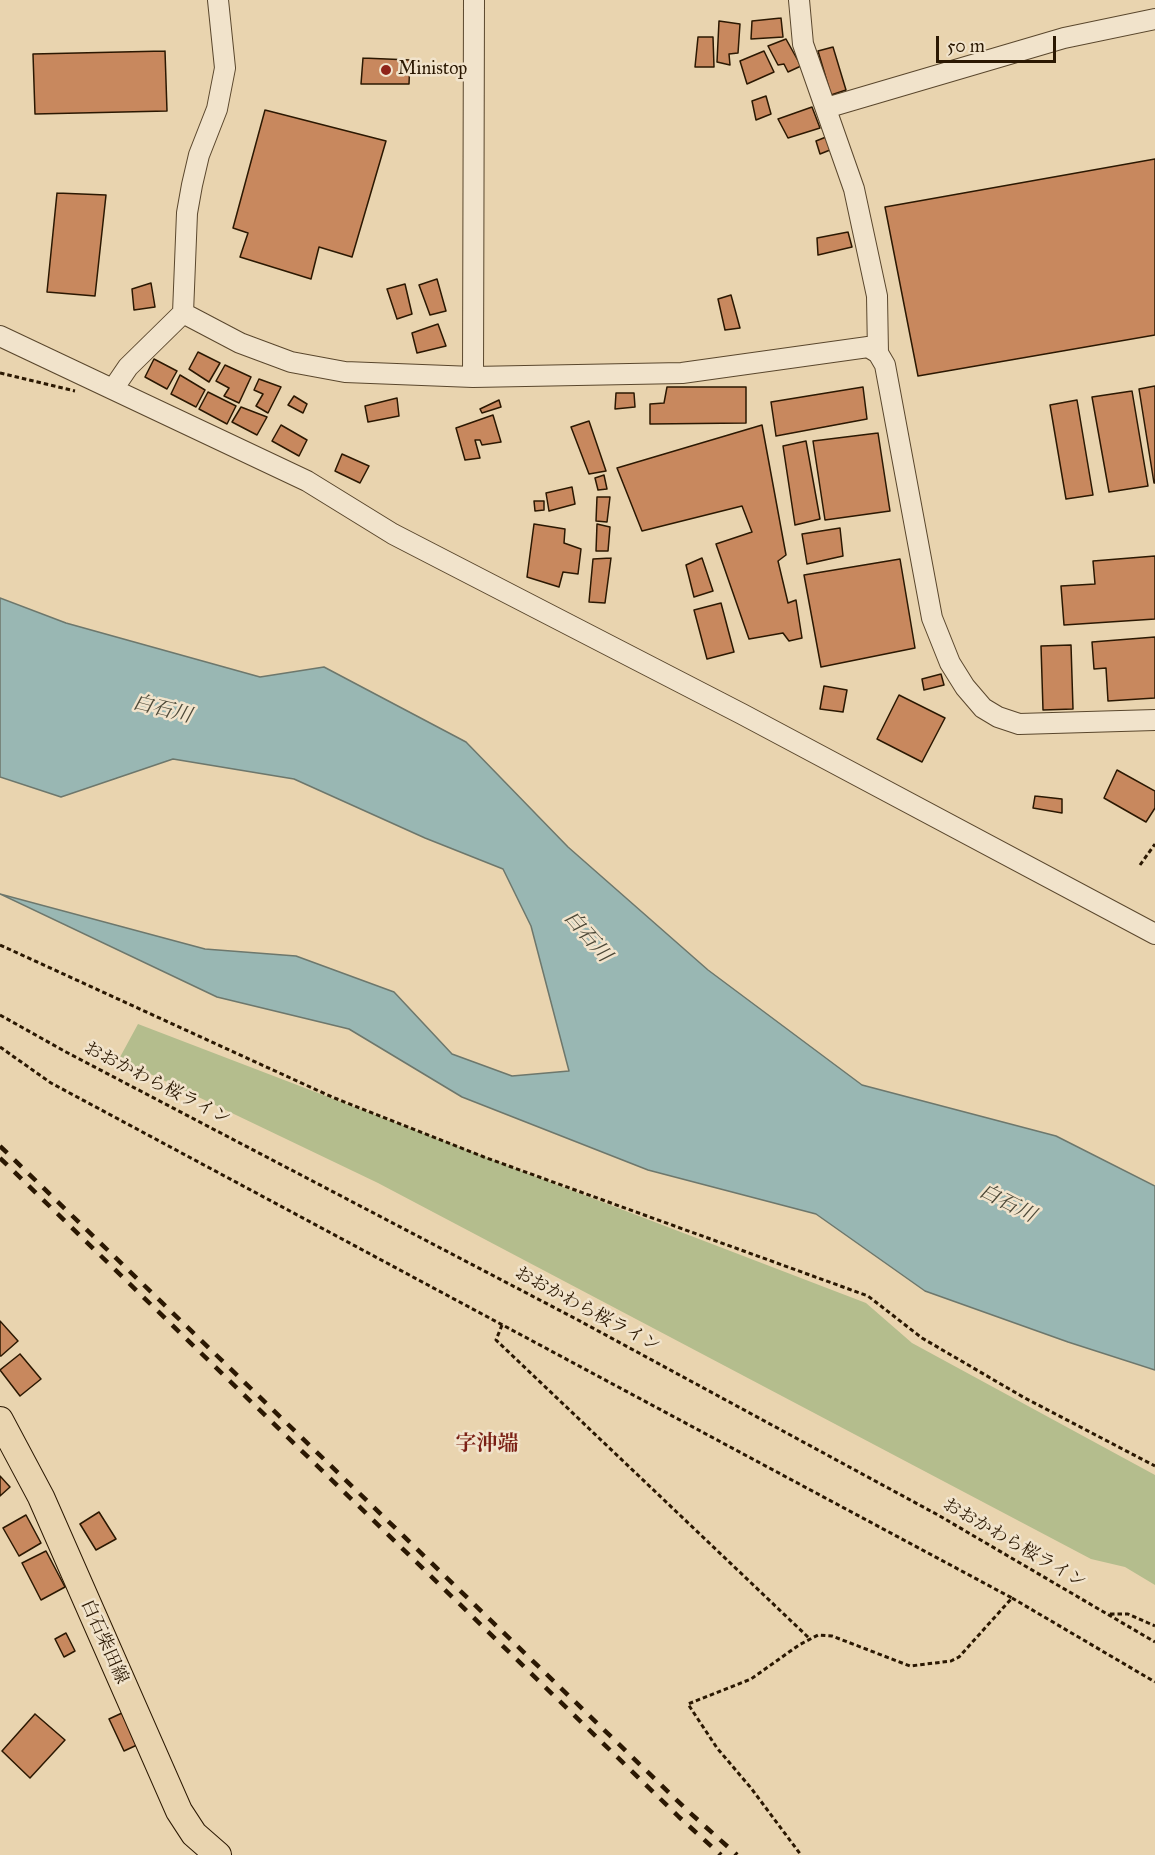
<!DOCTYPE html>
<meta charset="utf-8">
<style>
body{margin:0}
#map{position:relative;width:1155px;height:1855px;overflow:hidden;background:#e9d4af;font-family:"IM FELL Great Primer",serif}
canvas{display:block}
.scale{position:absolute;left:936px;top:36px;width:120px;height:27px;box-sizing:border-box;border:3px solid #2b1802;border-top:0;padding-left:8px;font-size:18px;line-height:21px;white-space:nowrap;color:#2b1802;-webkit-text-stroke:4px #f1e3cb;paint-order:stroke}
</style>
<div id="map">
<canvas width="1155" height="1855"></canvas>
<div class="scale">50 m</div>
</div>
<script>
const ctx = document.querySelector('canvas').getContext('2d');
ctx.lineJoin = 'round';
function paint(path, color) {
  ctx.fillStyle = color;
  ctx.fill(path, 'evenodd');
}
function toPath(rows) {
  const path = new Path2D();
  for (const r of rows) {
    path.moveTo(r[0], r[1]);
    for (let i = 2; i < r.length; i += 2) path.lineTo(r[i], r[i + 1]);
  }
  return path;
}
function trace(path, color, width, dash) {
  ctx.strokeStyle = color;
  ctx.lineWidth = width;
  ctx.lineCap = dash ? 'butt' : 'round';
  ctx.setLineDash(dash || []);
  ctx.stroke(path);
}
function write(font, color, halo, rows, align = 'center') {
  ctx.font = font + ' "IM FELL Great Primer","Noto Serif JP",serif';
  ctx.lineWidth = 5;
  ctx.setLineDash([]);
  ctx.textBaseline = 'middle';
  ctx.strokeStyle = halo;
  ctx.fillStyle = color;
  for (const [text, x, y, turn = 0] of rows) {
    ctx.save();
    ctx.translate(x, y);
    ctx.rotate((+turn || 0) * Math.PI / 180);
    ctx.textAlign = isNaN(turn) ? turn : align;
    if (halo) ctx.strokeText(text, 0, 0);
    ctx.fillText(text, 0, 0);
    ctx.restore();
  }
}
const green = toPath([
 [138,1024,866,1303,912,1343,1155,1475,1155,1585,1125,1567,1091,1559,378,1183,119,1059]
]);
const water = toPath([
 [0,598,66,623,260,677,324,667,466,742,568,847,708,970,862,1085,1056,1136,1155,1186,1155,1370,1068,1342,925,1291,816,1214,648,1170,462,1097,349,1029,217,997,0,894,205,949,296,956,394,992,452,1054,512,1076,569,1071,531,926,503,869,425,838,294,779,173,759,61,797,0,777,0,598]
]);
const building = toPath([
 [781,18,783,37,751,39,752,21,781,18],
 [719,21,740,24,738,53,729,54,730,65,717,62,719,21],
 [698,37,713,37,714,67,695,67,698,37],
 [786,39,801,66,788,72,784,64,778,65,768,46,786,39],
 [833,47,846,90,831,95,818,51,833,47],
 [165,51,167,111,35,114,33,54,165,51],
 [764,51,774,72,747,84,740,61,764,51],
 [363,58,410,60,409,84,361,84,363,58],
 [766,96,771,114,756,120,752,101,766,96],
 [812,107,820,128,788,138,778,119,812,107],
 [265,110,386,141,352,257,319,247,311,279,240,257,248,233,233,228,265,110],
 [826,137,830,150,820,154,816,141,826,137],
 [1155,159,1155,335,918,376,885,207,1155,159],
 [57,193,106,195,95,296,47,292,57,193],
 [848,232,852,247,818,255,817,238,848,232],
 [437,279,446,311,430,315,419,285,437,279],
 [151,283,155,307,134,310,132,289,151,283],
 [405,284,412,314,397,319,387,289,405,284],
 [731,295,740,328,725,330,718,299,731,295],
 [438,324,446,346,417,353,412,333,438,324],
 [198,352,220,363,209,382,189,369,198,352],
 [154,359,177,371,167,389,145,377,154,359],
 [225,365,251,377,239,403,224,396,229,388,216,381,225,365],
 [180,375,205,390,196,407,171,394,180,375],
 [259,379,281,387,268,413,256,406,263,394,254,390,259,379],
 [1155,386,1155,483,1154,483,1139,389,1155,386],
 [667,387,746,387,746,423,650,424,650,404,664,403,667,387],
 [863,387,867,419,776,436,771,402,863,387],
 [1132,391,1148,486,1109,492,1092,397,1132,391],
 [208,392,236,406,227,424,199,409,208,392],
 [616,393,634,393,635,407,615,409,616,393],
 [294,396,307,404,303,413,288,405,294,396],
 [397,398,399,416,368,422,365,406,397,398],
 [499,400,501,407,482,413,480,409,499,400],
 [1077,400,1093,495,1066,499,1050,405,1077,400],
 [241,407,267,417,257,435,232,422,241,407],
 [493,415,501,442,482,445,480,440,475,440,480,458,465,460,456,428,493,415],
 [589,421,606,471,589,474,571,427,589,421],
 [281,425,307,440,299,456,272,441,281,425],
 [762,425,786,555,778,561,788,603,796,600,802,638,789,641,783,633,749,639,716,544,752,532,742,506,642,531,617,468,762,425],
 [878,433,890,511,825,520,813,441,878,433],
 [806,441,820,519,795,525,783,446,806,441],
 [342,454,369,466,360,483,335,471,342,454],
 [604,475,607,489,598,490,595,478,604,475],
 [572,487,575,504,549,511,546,493,572,487],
 [597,497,610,497,607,522,596,521,597,497],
 [534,501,544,501,544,510,535,511,534,501],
 [534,524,565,529,564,543,581,549,578,574,563,572,559,587,527,577,534,524],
 [597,524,610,527,608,551,596,551,597,524],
 [840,528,843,556,807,564,802,534,840,528],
 [1155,556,1155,619,1064,625,1061,586,1095,584,1093,561,1155,556],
 [611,558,605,603,589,602,593,559,611,558],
 [702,558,713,591,694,597,686,565,702,558],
 [900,559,915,648,821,667,804,575,900,559],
 [721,603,734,652,707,659,694,610,721,603],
 [1155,637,1155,698,1108,701,1106,668,1094,669,1092,642,1155,637],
 [1071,645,1073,709,1043,710,1041,646,1071,645],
 [941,674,944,685,924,690,922,679,941,674],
 [824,686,847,690,843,712,820,709,824,686],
 [899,695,945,718,922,762,877,739,899,695],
 [1117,770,1155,791,1155,808,1146,822,1104,798,1117,770],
 [1035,796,1062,799,1062,813,1033,808,1035,796],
 [0,1321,18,1341,1,1356,0,1356,0,1321],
 [20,1354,41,1379,20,1396,0,1370,20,1354],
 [0,1476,10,1487,0,1496,0,1476],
 [99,1512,116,1539,96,1550,80,1524,99,1512],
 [26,1515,41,1543,19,1556,3,1528,26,1515],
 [46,1551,65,1587,41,1600,22,1563,46,1551],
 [66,1633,75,1651,64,1657,55,1639,66,1633],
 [122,1713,137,1745,124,1751,109,1719,122,1713],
 [35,1714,65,1740,30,1778,2,1751,35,1714]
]);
const path = toPath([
 [0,373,75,391],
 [1140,865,1155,844],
 [0,945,332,1097,484,1157,868,1296,922,1338,1023,1397,1155,1466],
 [0,1015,66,1052,578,1320,938,1515,1155,1642],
 [0,1047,51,1083,1012,1598,959,1657,951,1661,910,1666,832,1636,818,1635,799,1645,751,1679,688,1704,717,1748,751,1788,801,1855],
 [502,1325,496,1340,809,1638],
 [1012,1598,1155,1682],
 [1110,1614,1128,1614,1155,1626]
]);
const minor = toPath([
 [799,0,803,44,854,189,877,296,878,353],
 [826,108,1064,38,1155,19],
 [183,313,240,343,291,362,345,372,473,377,682,373,868,347,878,353,885,365,932,618,950,663,965,687,983,708,998,717,1019,724,1155,720],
 [0,336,307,481,393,534,742,714,1155,934],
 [473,377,474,0],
 [113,389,128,367,183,313,187,213,192,185,199,155,217,109,225,68,218,0]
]);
const major = toPath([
 [0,1420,41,1497,179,1811,194,1834,218,1855]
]);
const rail = toPath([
 [0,1146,688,1811,737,1855],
 [0,1158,679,1817,721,1855]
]);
const markers = [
 [386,70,6,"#8f2418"]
];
const poiNames = [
 ["Ministop",398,70]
];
const streetNames = [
 ["おおかわら桜ライン",157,1084,27],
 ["おおかわら桜ライン",587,1310,28],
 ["おおかわら桜ライン",1014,1544,30],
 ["白石柴田線",104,1642,66]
];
const waterNames = [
 ["白石川",162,710,14],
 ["白石川",587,937,49],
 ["白石川",1007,1204,27]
];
const quarterNames = [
 ["字沖端",487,1445]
];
paint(green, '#b4bd8d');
paint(water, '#99b7b3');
trace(water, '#6d776c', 1.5);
paint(building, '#c8885e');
trace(building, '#2b1802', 1.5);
trace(minor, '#5a472d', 22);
trace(major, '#2b1802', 28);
trace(path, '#2b1802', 3, [4.5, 3]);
trace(minor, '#f1e3cb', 20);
trace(major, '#e9d4af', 26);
trace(rail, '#2b1802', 4.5, [10, 10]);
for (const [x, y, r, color] of markers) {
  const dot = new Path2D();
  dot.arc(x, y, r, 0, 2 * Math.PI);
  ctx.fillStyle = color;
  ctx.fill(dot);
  trace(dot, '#f1e3cb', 2);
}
write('18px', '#2b1802', '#f1e3cb', poiNames, 'left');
write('18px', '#2b1802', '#f1e3cb', streetNames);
write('italic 20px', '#4c4837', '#f1e3cb', waterNames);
write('bold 21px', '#7a1f14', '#f1e3cb', quarterNames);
</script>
